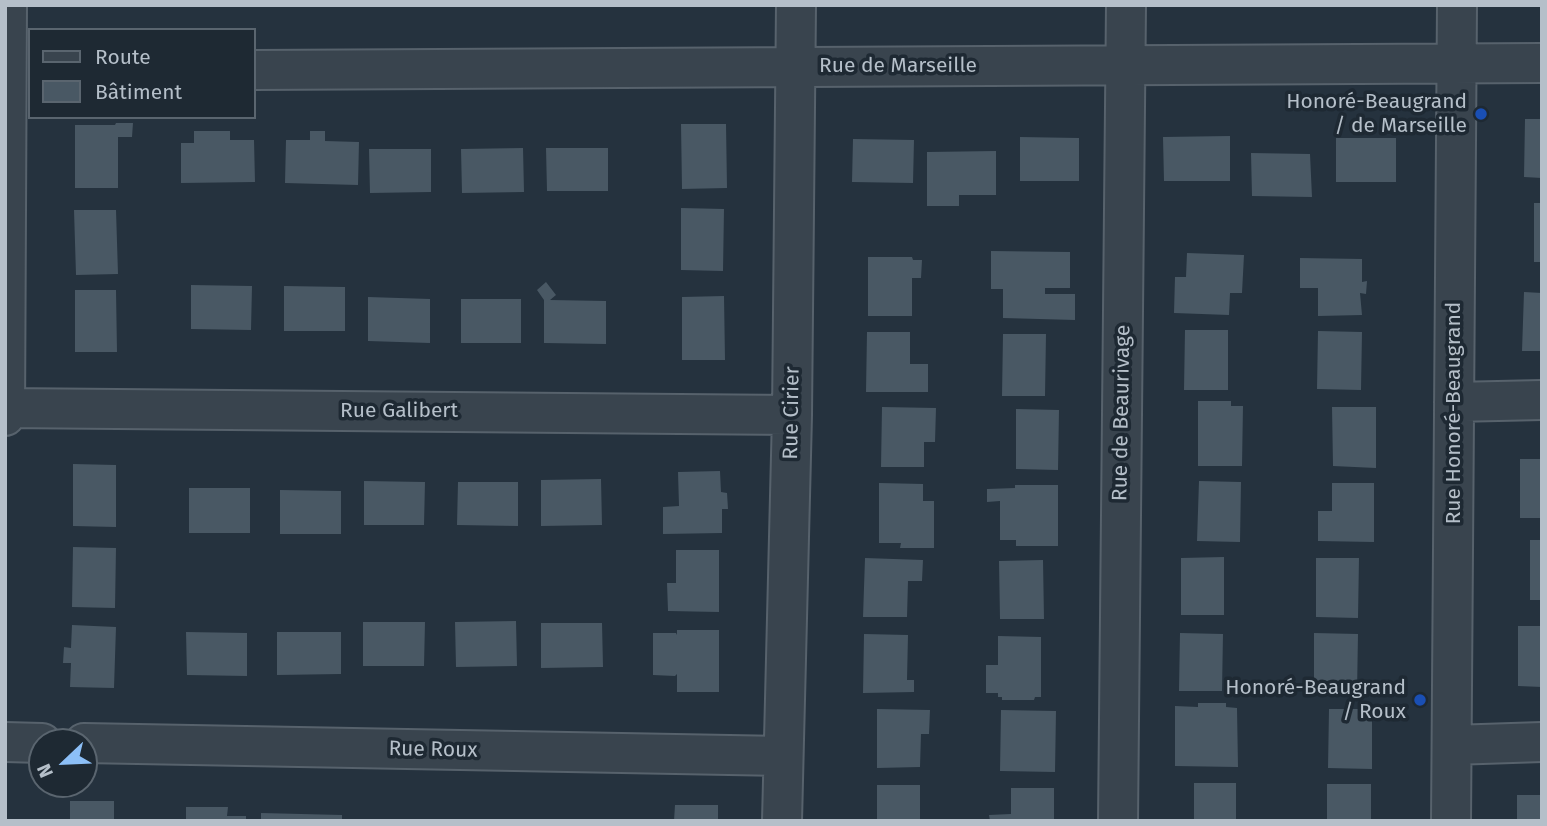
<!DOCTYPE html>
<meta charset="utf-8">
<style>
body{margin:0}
#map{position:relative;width:1547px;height:826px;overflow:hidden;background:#25323e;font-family:"Fira Sans",sans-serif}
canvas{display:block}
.frame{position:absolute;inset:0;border:7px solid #b5bfc9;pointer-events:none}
.legend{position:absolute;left:28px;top:28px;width:228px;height:91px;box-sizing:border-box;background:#1e2933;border:2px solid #5a656f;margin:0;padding:9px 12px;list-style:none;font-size:21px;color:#b5bfc9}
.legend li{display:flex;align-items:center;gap:14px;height:35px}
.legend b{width:35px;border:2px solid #5a656f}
.north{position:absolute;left:28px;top:728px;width:70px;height:70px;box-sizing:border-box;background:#1e2933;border:2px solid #5a656f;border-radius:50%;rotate:247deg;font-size:19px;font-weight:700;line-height:28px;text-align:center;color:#b5bfc9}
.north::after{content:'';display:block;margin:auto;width:24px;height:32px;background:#8cbff7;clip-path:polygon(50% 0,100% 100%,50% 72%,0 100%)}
</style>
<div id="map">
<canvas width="1547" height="826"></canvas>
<div class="frame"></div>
<ul class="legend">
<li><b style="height:9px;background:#39444e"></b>Route</li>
<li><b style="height:19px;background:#495864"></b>Bâtiment</li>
</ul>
<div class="north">N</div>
</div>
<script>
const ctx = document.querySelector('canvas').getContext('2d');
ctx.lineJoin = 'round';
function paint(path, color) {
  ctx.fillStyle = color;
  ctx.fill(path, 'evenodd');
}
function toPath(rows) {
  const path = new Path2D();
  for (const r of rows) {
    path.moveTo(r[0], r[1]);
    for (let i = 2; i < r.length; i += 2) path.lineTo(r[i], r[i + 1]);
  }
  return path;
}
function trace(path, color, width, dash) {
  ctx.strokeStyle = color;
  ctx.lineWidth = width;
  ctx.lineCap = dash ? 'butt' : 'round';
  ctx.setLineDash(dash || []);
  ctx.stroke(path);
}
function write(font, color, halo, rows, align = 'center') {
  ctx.font = font + ' "Fira Sans",sans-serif';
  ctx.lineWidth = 7;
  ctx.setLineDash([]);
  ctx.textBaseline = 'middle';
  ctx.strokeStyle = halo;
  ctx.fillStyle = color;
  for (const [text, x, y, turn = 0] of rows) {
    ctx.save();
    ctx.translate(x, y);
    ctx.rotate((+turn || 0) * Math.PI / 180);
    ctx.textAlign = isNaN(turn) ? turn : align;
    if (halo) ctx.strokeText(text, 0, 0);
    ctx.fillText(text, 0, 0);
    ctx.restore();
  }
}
const building = toPath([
 [1525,119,1542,119,1542,178,1524,177],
 [116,123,133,123,132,137,118,137,118,188,75,188,75,125,115,125],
 [681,124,726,124,727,188,682,189],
 [194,131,230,131,230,140,254,140,255,182,181,183,181,143,194,143],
 [310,131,325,131,325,141,359,142,358,185,285,183,286,140,310,140],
 [1230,136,1230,181,1164,181,1163,137],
 [1020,137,1079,138,1079,181,1020,181],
 [1336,138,1396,138,1396,182,1336,182],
 [853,139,914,140,913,183,852,182],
 [523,148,524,192,462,193,461,149],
 [546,148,608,148,608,191,547,191],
 [369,149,431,149,431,192,370,193],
 [996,151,996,195,959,195,959,206,927,206,927,152],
 [1251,153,1310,154,1312,197,1252,196],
 [1534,203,1542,203,1542,262,1534,262],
 [681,208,724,209,723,271,681,270],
 [74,210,116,210,118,274,76,275],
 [991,251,1070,252,1070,288,1045,288,1045,294,1075,294,1075,320,1003,318,1003,289,991,289],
 [1187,253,1244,255,1242,293,1230,293,1229,315,1174,313,1175,277,1186,277],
 [868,257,912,257,913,260,922,260,921,278,912,278,912,316,868,316],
 [1300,258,1362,259,1362,282,1367,281,1366,294,1360,293,1362,315,1318,316,1318,288,1300,288],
 [546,282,556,295,550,300,606,301,606,344,544,343,544,300,537,290],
 [191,285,252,286,251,330,191,329],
 [284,286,345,287,345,331,284,331],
 [75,290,116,290,117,352,75,352],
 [1524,292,1542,293,1542,351,1522,351],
 [724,296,725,360,682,360,682,297],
 [368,297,430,299,430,343,368,341],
 [461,299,521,299,521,343,461,343],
 [1185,330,1228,330,1228,390,1184,390],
 [1318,331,1362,332,1361,390,1317,389],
 [867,332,910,332,910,364,928,364,928,392,866,392],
 [1003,334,1046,334,1045,396,1002,396],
 [1198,401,1231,401,1231,406,1243,406,1242,466,1198,466],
 [882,407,936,408,935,442,924,442,924,467,881,467],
 [1332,407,1376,407,1376,468,1333,466],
 [1016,409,1059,410,1058,470,1016,469],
 [1520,459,1542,459,1542,518,1520,518],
 [73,464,116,465,116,527,73,526],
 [720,471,721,492,727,493,728,509,722,509,722,533,663,534,663,507,679,506,678,472],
 [601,479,602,525,541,526,541,480],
 [364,481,425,482,424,525,364,525],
 [1199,481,1241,482,1240,542,1197,541],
 [458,482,518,482,518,526,457,525],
 [879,483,923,484,923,501,934,501,934,548,900,548,901,543,879,543],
 [1332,483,1374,483,1374,542,1318,541,1318,511,1332,511],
 [1015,485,1058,485,1058,546,1016,546,1016,540,1000,540,1000,501,987,502,987,489,1015,488],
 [189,488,250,488,250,533,189,533],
 [280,490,341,491,341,534,280,534],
 [1530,540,1542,540,1542,600,1530,600],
 [73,547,116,548,115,608,72,607],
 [676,550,719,550,719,612,668,611,667,583,676,583],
 [1224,557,1224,615,1181,615,1181,558],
 [865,558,923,560,922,581,908,581,907,617,863,617],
 [1316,558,1359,558,1358,618,1316,617],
 [1043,560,1044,619,1000,619,999,561],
 [516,621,517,666,456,667,455,622],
 [363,622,425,622,424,666,363,666],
 [541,623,602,623,603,667,541,668],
 [72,625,116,627,114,688,70,687,71,663,63,663,64,647,71,648],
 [1518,626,1542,626,1542,687,1518,686],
 [677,630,719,630,719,692,677,692,677,674,675,676,653,675,653,633,676,633,677,635],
 [186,632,247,633,247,676,187,675],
 [277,632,341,632,341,674,277,675],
 [1180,633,1223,634,1222,691,1179,691],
 [1314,633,1358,634,1357,693,1314,692],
 [864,634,908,635,907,680,914,680,914,692,863,693],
 [998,636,1041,637,1041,697,1035,697,1034,700,1002,700,1002,697,998,697,998,693,986,693,986,665,998,665],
 [1198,703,1226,703,1226,707,1237,708,1238,767,1175,766,1175,706,1198,707],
 [877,709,930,710,929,734,921,734,920,767,877,768],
 [1329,709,1372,709,1372,769,1328,768],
 [1001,710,1056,711,1055,772,1000,771],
 [1194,783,1236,783,1236,821,1194,821],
 [1327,784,1371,784,1371,821,1327,821],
 [877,785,920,785,920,821,877,821],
 [1011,788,1054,788,1054,821,990,821,989,815,1011,814],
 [1517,795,1542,795,1542,821,1517,821],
 [70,801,114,801,114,821,70,821],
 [675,805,718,805,718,821,674,821],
 [186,807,228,807,227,816,246,816,246,821,186,821],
 [261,813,342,815,342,821,261,821]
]);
const minor = toPath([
 [254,70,1542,63],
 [1454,402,1542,400],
 [5,408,792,415],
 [5,416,7,5],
 [5,742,42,743],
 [84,743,783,756],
 [1452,745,1542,742],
 [782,821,792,415,796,5],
 [1118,821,1126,5],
 [1451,821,1457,5]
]);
const markers = [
 [1481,114,7,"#1a4fb4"],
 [1420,700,7,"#1a4fb4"]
];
const streetNames = [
 ["Rue de Marseille",898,66],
 ["Rue Galibert",399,411],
 ["Rue Cirier",792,413,-89],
 ["Rue de Beaurivage",1122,413,-89],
 ["Rue Honoré-Beaugrand",1454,413,-90],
 ["Rue Roux",433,750,1]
];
const poiNames = [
 ["Honoré-Beaugrand",1467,102],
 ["/ de Marseille",1467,126],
 ["Honoré-Beaugrand",1406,688],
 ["/ Roux",1406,712]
];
paint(building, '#495864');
trace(minor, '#57626c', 42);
trace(minor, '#39444e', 38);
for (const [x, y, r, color] of markers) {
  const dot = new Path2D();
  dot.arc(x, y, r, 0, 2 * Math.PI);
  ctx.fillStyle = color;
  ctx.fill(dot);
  trace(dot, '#1e2933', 2.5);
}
write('21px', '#b5bfc9', '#1e2933', streetNames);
write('21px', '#b5bfc9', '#1e2933', poiNames, 'right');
</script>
